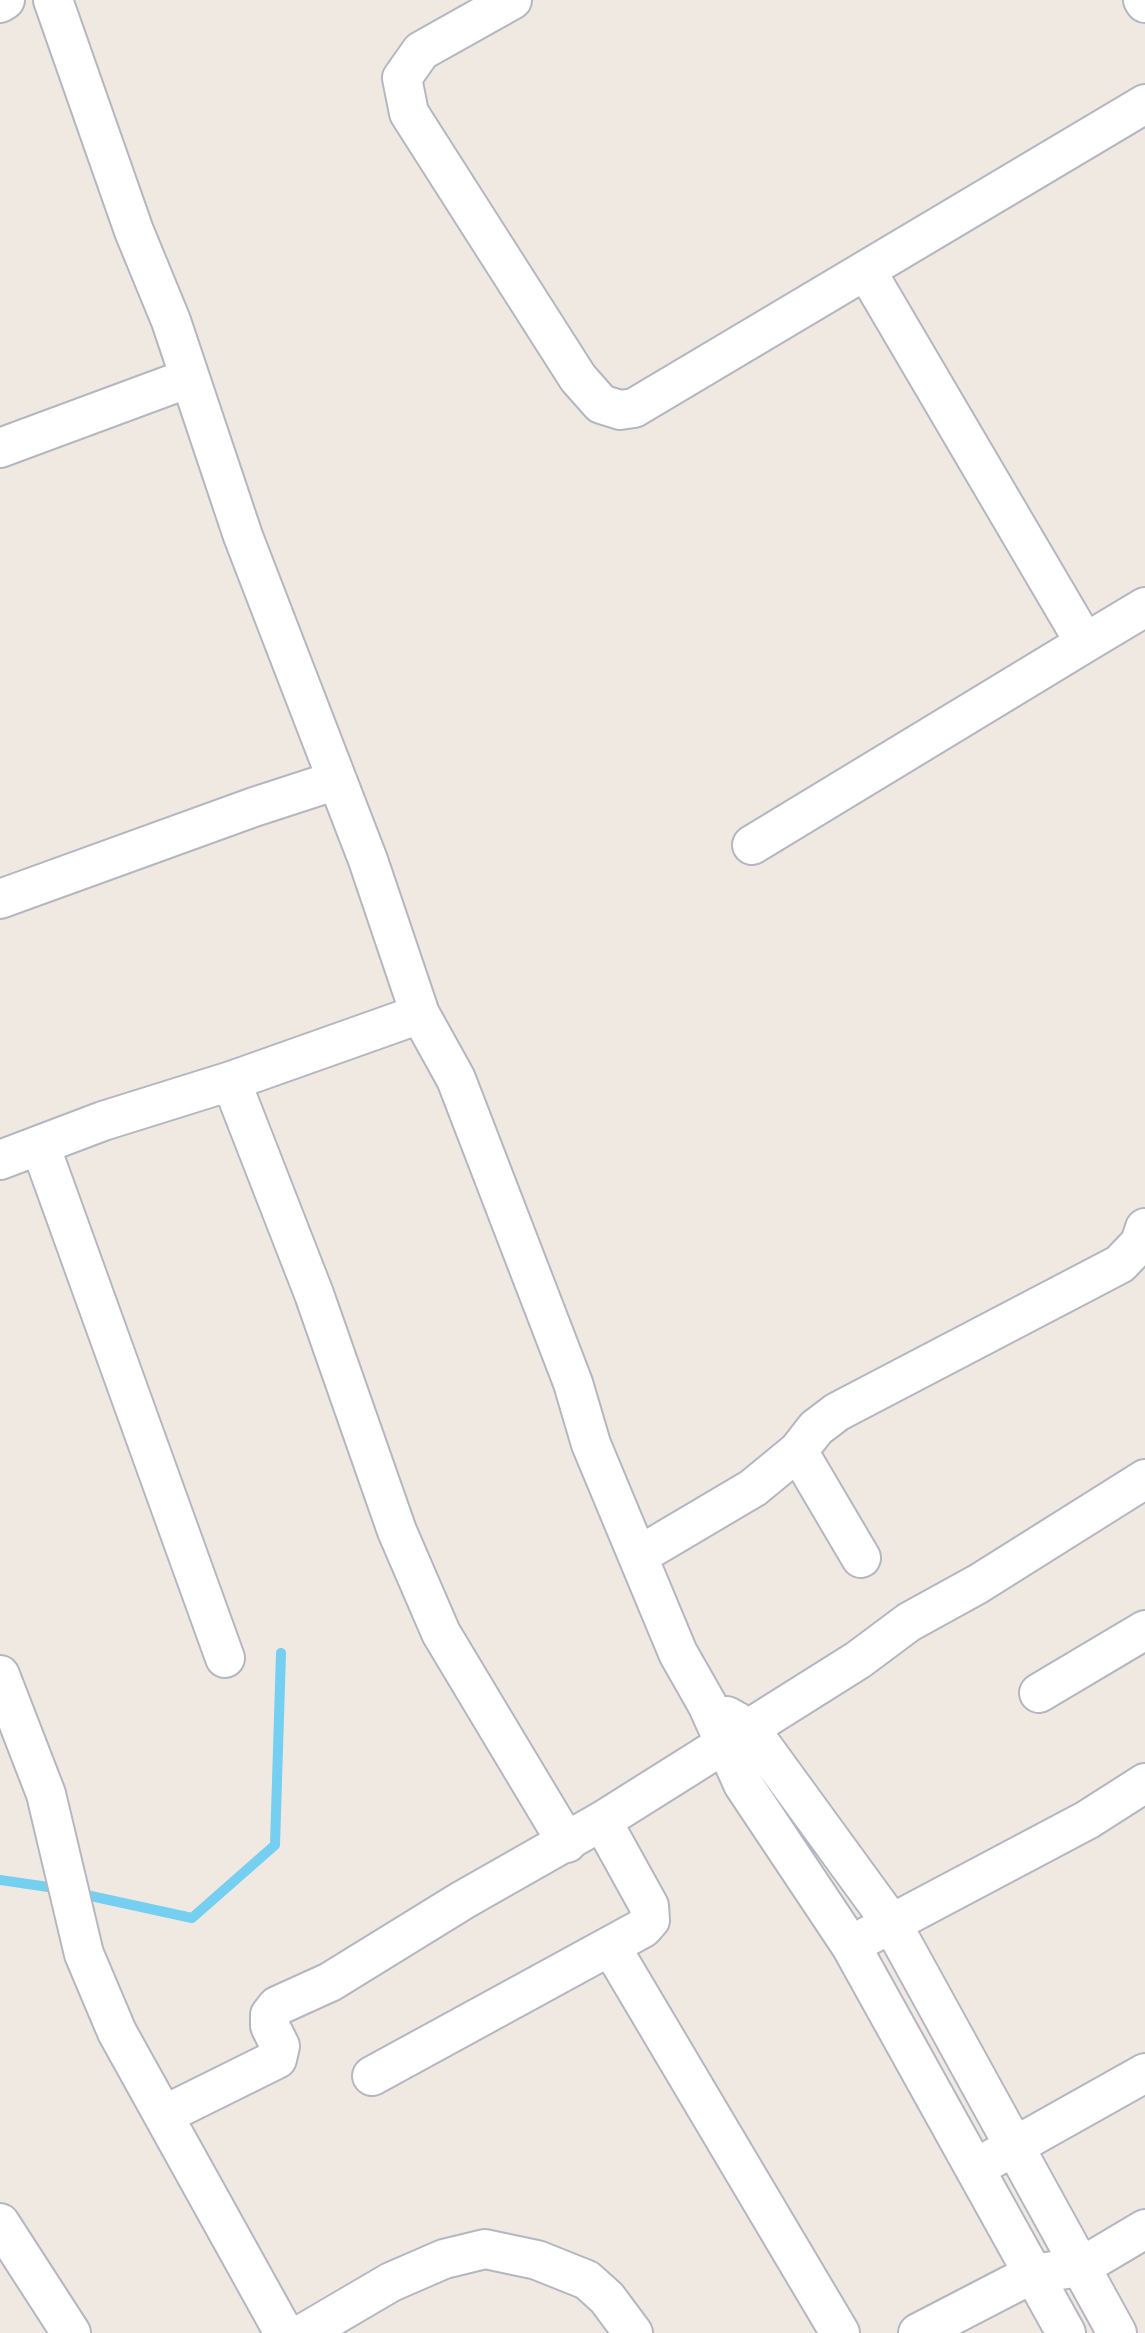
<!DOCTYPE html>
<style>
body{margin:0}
canvas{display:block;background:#efe9e1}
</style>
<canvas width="1145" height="2333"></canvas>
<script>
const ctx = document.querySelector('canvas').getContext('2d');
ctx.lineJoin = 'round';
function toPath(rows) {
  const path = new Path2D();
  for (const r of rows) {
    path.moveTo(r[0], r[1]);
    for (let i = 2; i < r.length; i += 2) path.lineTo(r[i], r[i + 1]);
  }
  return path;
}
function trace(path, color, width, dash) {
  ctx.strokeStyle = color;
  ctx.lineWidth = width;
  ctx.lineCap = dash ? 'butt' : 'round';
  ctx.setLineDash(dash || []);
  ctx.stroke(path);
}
const stream = toPath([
 [0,1880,62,1889],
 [77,1893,192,1918,275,1845,281,1653]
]);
const minor = toPath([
 [53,0,134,231,171,321,243,536,368,860,420,1014,456,1079,573,1383,591,1444,678,1653,707,1704,743,1784,851,1946,1066,2333],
 [512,0,421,51,402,78,409,113,578,378,601,404,620,410,634,408,1145,104],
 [1143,0,1145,3],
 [0,3,5,0],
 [867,272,1085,643,1145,607],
 [0,448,189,378],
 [752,845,1085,643],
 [0,899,254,807,337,780],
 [231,1081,314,1294,397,1531,441,1633,567,1843],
 [40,1145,225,1658],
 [0,1160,103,1121,231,1081,420,1014],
 [798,1451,861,1558],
 [638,1556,753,1488,798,1451,816,1428,837,1412,1120,1264,1140,1243,1145,1228],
 [0,1675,46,1794,84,1954,117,2032,284,2333],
 [1039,1693,1145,1630],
 [727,1716,750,1729,892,1924,1117,2333],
 [868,1936,1087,1820,1145,1783],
 [611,1947,840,2333],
 [372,2076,643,1928,650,1920,649,1906,602,1821],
 [164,2115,277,2059,280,2046,270,2026,270,2015,277,2006,330,1982,463,1900,602,1821,858,1660,909,1622,978,1584,1145,1479],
 [990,2160,1145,2073],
 [0,2223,71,2333],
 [304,2333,391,2282,444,2259,485,2249,537,2260,587,2280,607,2298,633,2333],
 [918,2333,1032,2274,1081,2267,1145,2229]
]);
trace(stream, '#75cff0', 10);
trace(minor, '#b4b7c1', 42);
trace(minor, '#fff', 38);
</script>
